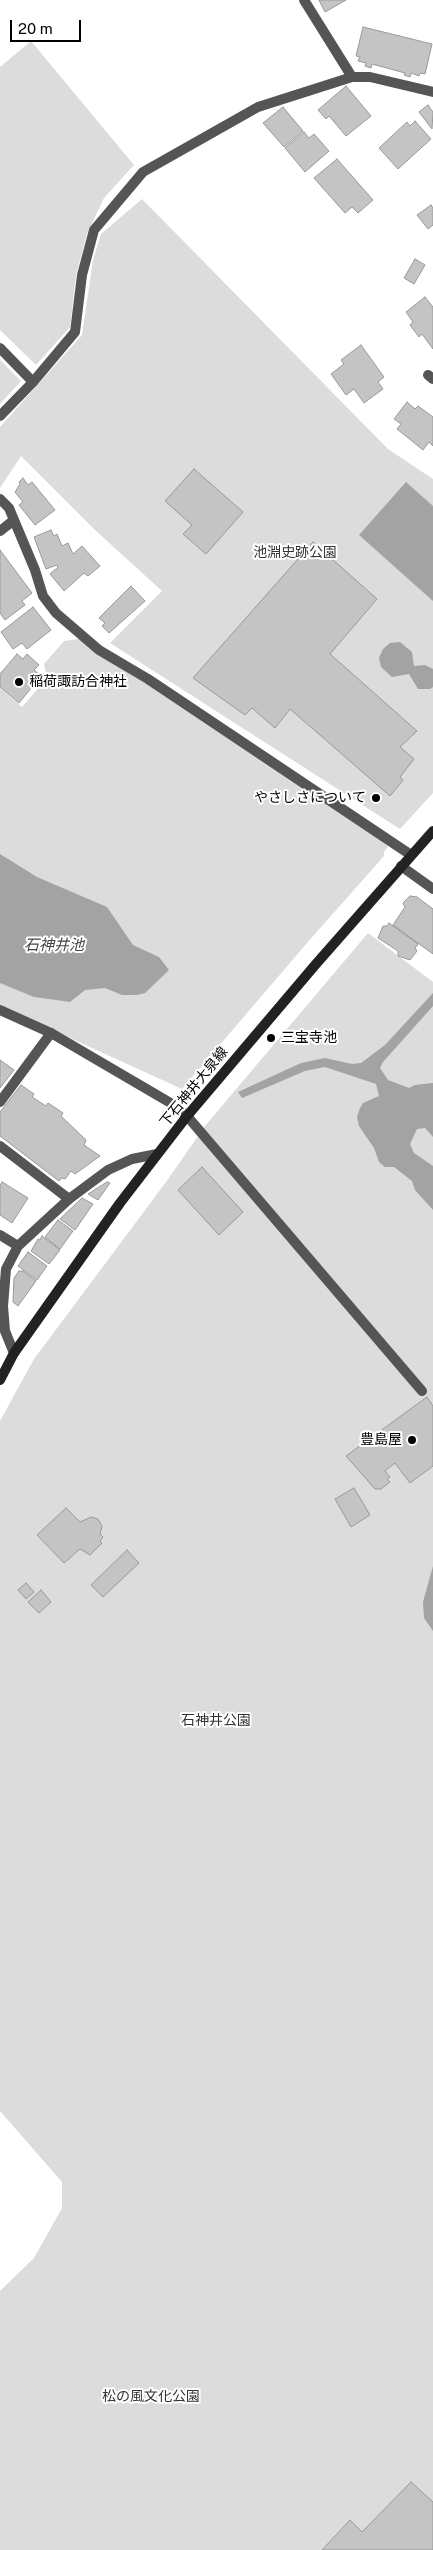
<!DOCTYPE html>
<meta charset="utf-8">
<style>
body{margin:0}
#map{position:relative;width:433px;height:2550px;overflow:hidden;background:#fff;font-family:"Public Sans",sans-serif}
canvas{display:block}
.scale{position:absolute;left:10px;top:20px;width:71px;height:22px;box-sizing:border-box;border:2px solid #000;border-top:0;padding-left:6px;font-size:15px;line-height:18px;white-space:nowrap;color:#000;-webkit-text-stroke:4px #fff;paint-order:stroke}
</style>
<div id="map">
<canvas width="433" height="2550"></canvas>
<div class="scale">20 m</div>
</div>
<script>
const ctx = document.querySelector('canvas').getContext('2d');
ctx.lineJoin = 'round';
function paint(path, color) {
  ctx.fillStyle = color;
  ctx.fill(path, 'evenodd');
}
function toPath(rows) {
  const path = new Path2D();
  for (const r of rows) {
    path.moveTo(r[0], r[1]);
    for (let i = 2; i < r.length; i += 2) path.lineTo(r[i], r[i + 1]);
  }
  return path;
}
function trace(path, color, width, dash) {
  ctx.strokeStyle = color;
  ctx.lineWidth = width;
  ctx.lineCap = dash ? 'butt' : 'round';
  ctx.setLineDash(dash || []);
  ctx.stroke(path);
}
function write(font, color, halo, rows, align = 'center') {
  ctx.font = font + ' "Public Sans","Noto Sans JP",sans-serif';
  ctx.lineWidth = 4;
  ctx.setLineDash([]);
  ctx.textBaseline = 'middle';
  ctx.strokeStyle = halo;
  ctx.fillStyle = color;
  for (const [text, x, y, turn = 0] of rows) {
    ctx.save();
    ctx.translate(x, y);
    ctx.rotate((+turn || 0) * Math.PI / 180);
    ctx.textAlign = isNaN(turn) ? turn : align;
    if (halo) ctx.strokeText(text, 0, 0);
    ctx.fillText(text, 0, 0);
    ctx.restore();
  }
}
const green = toPath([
 [31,41,134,165,104,198,87,234,76,275,70,327,36,365,0,330,0,67],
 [142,199,388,449,433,479,433,793,400,829,110,643,162,591,95,530,21,456,0,488,0,427,82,335,93,260,101,234],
 [0,360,21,381,0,404],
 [79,639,383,841,388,847,384,852,384,856,307,943,182,1089,0,1006,0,688,22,707,47,678,44,664,64,641],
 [368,933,433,982,433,2550,0,2550,0,2291,34,2258,62,2208,62,2182,0,2111,0,1421,34,1359,166,1182,205,1126]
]);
const water = toPath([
 [406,482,433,506,433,601,359,535],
 [400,642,412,652,414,666,425,665,433,669,433,687,430,689,418,689,409,674,392,677,381,667,379,658,383,649,390,643],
 [0,854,37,877,107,907,133,945,159,957,169,970,145,993,137,995,122,995,105,988,85,990,70,1002,34,997,0,983],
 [433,993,433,1006,383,1062,380,1068,388,1080,409,1088,415,1085,433,1083,433,1137,425,1128,417,1129,410,1144,414,1153,433,1166,433,1210,415,1190,412,1181,394,1167,385,1167,379,1162,374,1148,359,1126,357,1117,360,1108,363,1103,379,1096,376,1084,325,1067,305,1071,242,1098,238,1092,301,1063,325,1058,352,1064,361,1063,385,1045],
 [433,1566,433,1631,424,1618,423,1602]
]);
const building = toPath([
 [319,0,346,0,325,12,319,0],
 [363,27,432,44,425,74,420,73,419,76,411,73,410,77,404,75,405,73,372,64,371,68,365,66,366,63,358,61,360,57,356,56,363,27],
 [346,86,371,116,346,136,329,116,326,119,318,110,346,86],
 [428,105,433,112,432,129,419,112,428,105],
 [283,107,303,131,284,147,263,123,283,107],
 [415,121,431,139,398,169,379,148,407,122,410,126,415,121],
 [304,132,309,138,314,134,329,151,305,172,285,148,304,132],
 [337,159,373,200,358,213,352,207,345,213,314,178,337,159],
 [431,205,433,208,433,225,428,229,417,215,431,205],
 [415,259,425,265,414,284,404,278,415,259],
 [425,297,433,307,433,349,422,334,419,337,410,325,413,322,406,312,425,297],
 [361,345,384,377,378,382,383,389,364,403,354,389,346,395,331,374,344,364,341,360,361,345],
 [407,402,415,409,418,406,433,417,433,446,429,442,423,450,397,429,401,424,394,419,407,402],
 [194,469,243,512,206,554,183,534,192,525,165,501,194,469],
 [23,478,28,485,32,482,55,510,35,525,19,505,23,502,15,492,20,484,19,482,23,478],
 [51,530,54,536,57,534,62,546,68,543,73,554,82,546,100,566,88,576,84,573,64,591,50,574,58,567,57,565,46,569,34,537,51,530],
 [313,542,377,599,330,654,417,731,400,747,414,759,400,777,403,780,390,796,290,709,275,728,252,708,245,715,193,678,313,542],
 [0,550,32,593,22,601,25,605,5,620,0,613,0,550],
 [131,586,145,601,109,633,102,626,105,623,99,618,131,586],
 [33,607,51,630,27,649,22,643,13,649,1,632,33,607],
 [17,654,23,659,27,654,39,665,34,670,41,676,19,703,0,687,0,674,17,654],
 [410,896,417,897,433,909,433,954,393,925,405,907,403,903,410,896],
 [389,923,418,944,415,948,417,951,410,960,398,956,398,951,378,938,383,926,387,926,389,923],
 [0,1060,14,1070,0,1088,0,1060],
 [21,1085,34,1094,32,1097,46,1106,48,1103,63,1113,61,1116,86,1140,84,1145,100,1156,75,1174,71,1171,65,1179,62,1178,59,1181,0,1136,0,1112,21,1085],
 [202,1167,243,1212,219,1235,178,1190,202,1167],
 [2,1182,28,1198,12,1223,0,1215,0,1186,2,1182],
 [107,1182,110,1183,98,1200,88,1194,107,1182],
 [82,1198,93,1204,75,1230,60,1219,82,1198],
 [58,1220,73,1231,60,1249,45,1237,58,1220],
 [42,1236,60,1250,49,1264,31,1251,38,1239,40,1240,42,1236],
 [28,1252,47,1266,37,1280,18,1266,28,1252],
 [19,1271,23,1271,36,1281,18,1306,13,1302,14,1278,19,1271],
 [427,1397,433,1406,433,1466,410,1483,395,1463,385,1471,390,1477,387,1479,390,1482,381,1489,375,1489,346,1456,427,1397],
 [354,1488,370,1515,351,1527,335,1499,354,1488],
 [66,1508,80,1522,91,1517,98,1519,102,1526,100,1534,103,1537,100,1541,102,1543,90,1555,80,1549,64,1563,37,1535,66,1508],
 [127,1550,139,1563,103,1597,91,1585,127,1550],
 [26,1583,34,1592,26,1599,18,1590,26,1583],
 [41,1590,51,1602,39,1613,28,1602,41,1590],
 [411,2482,433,2502,433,2550,322,2550,350,2520,362,2532,411,2482]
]);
const service = toPath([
 [0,348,33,382],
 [428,375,433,379],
 [0,1102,51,1033],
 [187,1116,422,1391],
 [0,1146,69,1199]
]);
const minor = toPath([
 [304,0,352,77],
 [0,416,33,382,75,332,82,275,94,230,143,172,258,107,352,77,370,77,433,92],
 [0,499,9,508,14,520],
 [0,531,14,520,35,570,43,596,56,613,99,650,148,679,411,855],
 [401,866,433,889],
 [0,1010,51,1033,174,1105,187,1116],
 [0,1235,18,1246],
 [14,1353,5,1331,3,1306,6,1269,18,1246,69,1199,108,1170,132,1159,157,1154]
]);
const secondary = toPath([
 [0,1380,14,1353,120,1203,187,1116,316,964,433,831]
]);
const markers = [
 [19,682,5,"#000"],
 [376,798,5,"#000"],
 [271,1038,5,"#000"],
 [412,1440,5,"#000"]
];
const parkNames = [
 ["池淵史跡公園",295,553],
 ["石神井公園",216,1721],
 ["松の風文化公園",151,2397]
];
const poiNames = [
 ["稲荷諏訪合神社",29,682],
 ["やさしさについて",366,798,"right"],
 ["三宝寺池",281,1038],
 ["豊島屋",402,1440,"right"]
];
const streetNames = [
 ["下石神井大泉線",194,1087,-51]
];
const waterNames = [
 ["石神井池",54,945]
];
paint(green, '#dcdcdc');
paint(water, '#a3a3a3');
paint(building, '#c4c4c4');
trace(building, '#999', 1);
trace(service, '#555', 10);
trace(minor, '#555', 10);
trace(secondary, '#222', 10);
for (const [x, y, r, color] of markers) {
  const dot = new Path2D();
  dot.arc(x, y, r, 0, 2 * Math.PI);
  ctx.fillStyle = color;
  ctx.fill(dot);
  trace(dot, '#fff', 2);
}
write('14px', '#333', '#fff', parkNames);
write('14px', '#000', '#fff', poiNames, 'left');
write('14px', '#000', '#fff', streetNames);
write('italic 15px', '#444', '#fff', waterNames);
</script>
